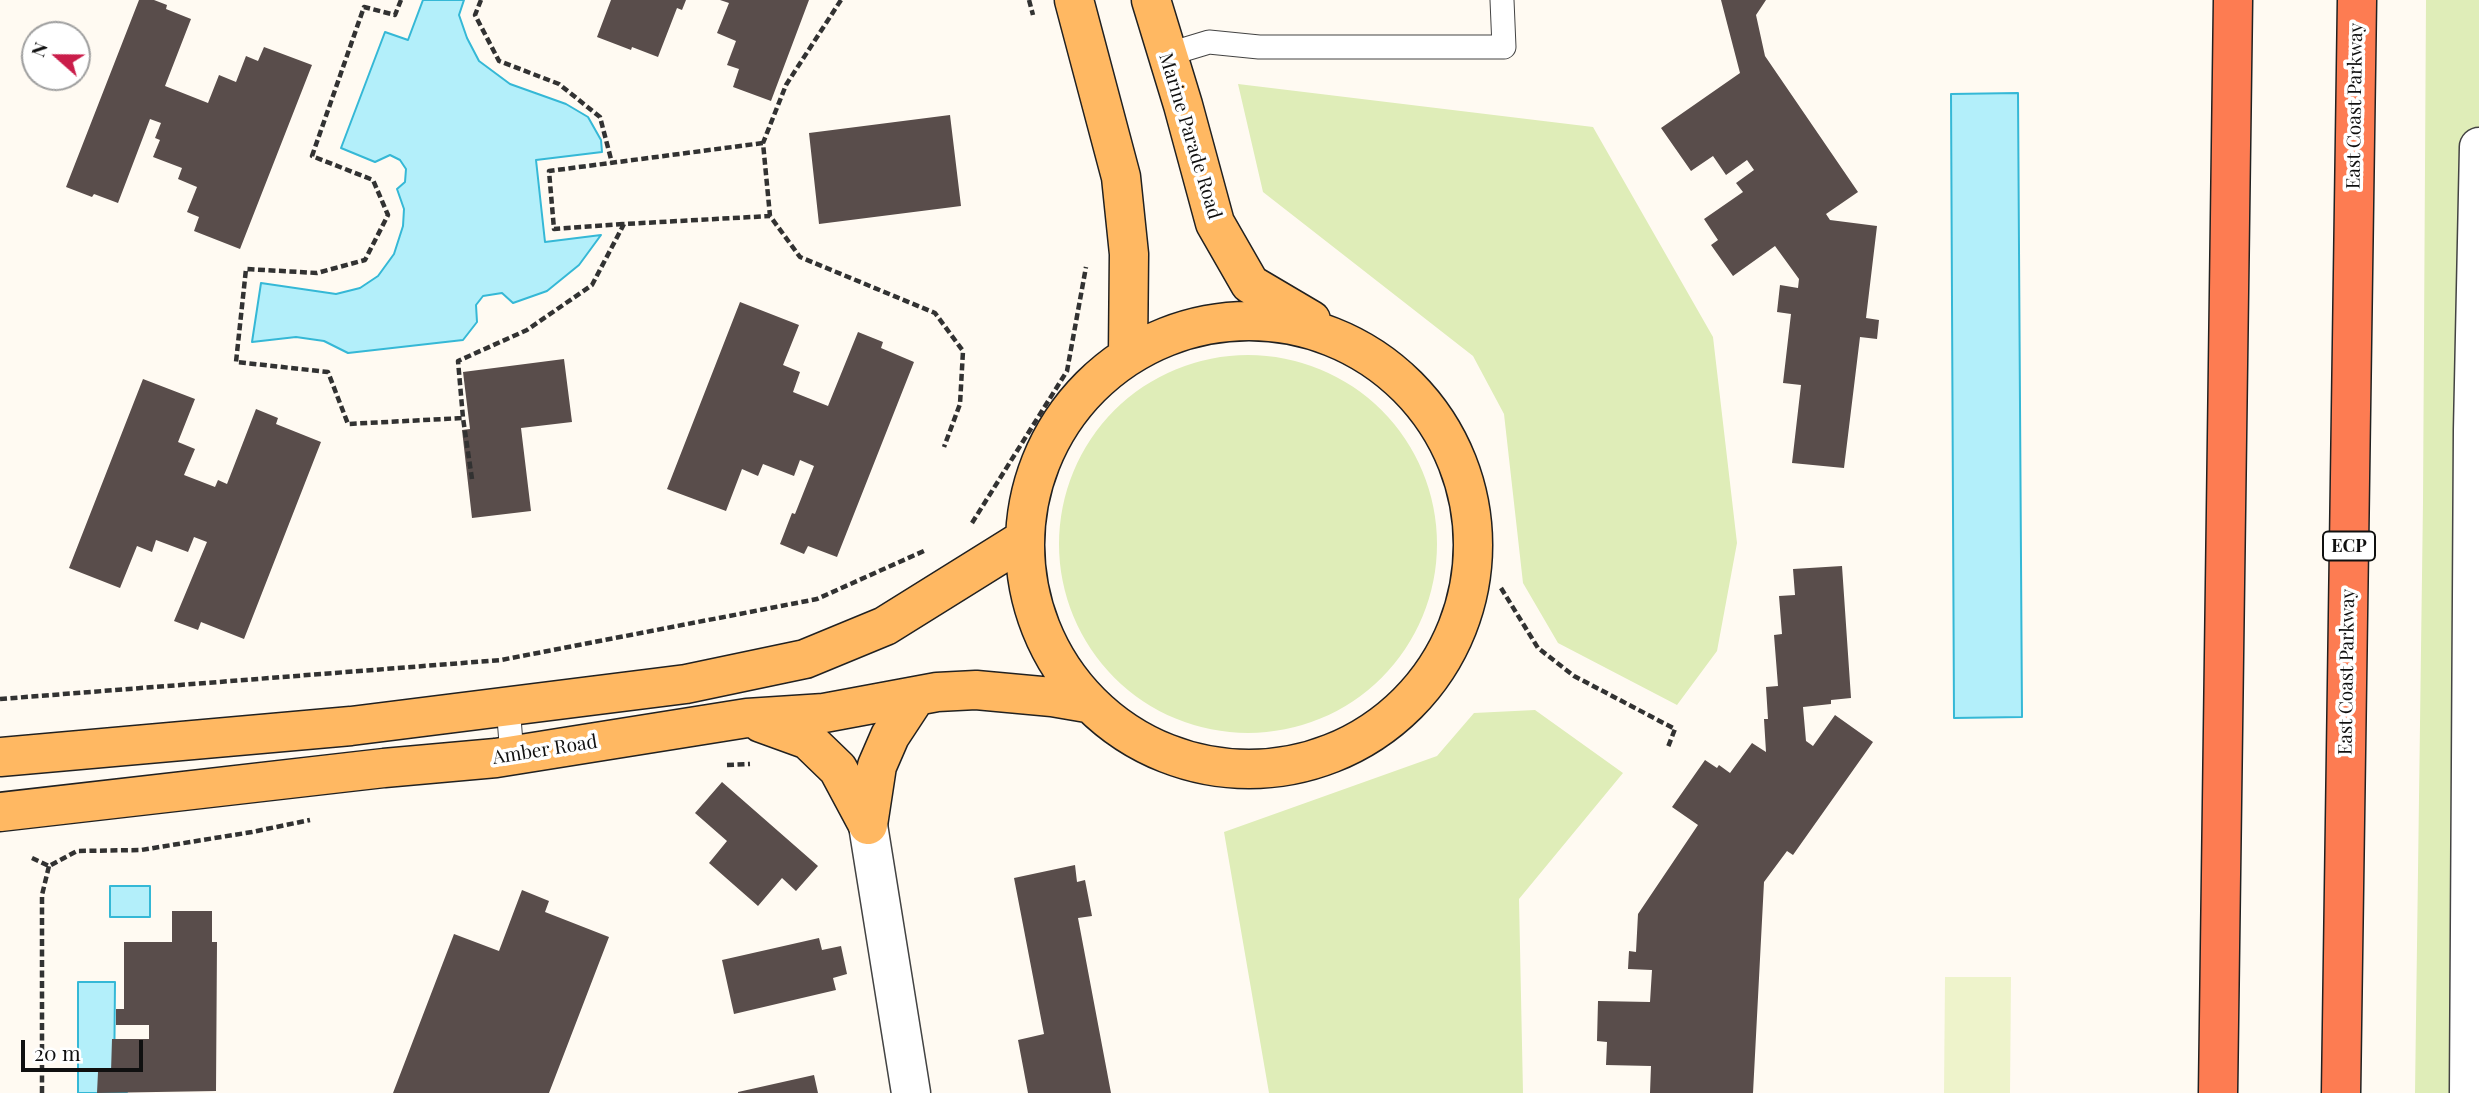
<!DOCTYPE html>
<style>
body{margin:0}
#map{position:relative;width:2479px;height:1093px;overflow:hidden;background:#fffaf2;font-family:"Playfair Display",serif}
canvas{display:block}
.north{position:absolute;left:21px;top:21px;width:70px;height:70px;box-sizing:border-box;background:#fff;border:2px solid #9f9f9f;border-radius:50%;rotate:291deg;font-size:19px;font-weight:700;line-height:28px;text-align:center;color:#101010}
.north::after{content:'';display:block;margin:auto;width:24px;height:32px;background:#ca1d4a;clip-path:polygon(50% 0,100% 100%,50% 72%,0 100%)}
.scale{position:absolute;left:21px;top:1040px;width:122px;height:32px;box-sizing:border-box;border:4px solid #101010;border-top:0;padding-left:9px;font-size:21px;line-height:24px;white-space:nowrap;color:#101010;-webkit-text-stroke:5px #fff;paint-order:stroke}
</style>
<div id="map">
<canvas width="2479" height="1093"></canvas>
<div class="north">N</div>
<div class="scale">20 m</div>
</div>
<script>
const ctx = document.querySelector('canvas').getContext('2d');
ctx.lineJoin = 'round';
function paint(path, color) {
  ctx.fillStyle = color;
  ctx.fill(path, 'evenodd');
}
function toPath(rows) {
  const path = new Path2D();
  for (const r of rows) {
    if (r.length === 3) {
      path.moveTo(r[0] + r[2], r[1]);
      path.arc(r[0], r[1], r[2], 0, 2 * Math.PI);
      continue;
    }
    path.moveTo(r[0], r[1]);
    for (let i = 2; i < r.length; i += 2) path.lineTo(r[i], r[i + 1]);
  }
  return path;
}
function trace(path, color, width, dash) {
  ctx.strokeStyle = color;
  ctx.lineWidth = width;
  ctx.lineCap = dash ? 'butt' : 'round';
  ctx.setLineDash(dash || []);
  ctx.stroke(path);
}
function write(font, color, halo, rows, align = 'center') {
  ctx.font = font + ' "Playfair Display",serif';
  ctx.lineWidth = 7;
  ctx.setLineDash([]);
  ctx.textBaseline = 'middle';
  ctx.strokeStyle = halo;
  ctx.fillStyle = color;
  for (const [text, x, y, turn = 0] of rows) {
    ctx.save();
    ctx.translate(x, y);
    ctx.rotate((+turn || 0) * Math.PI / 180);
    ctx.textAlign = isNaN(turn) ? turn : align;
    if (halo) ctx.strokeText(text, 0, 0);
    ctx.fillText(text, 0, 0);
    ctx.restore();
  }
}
const green = toPath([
 [2426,0,2479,0,2479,1093,2415,1093,2423,502],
 [1238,84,1593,127,1713,337,1737,543,1717,651,1677,705,1558,643,1523,583,1504,414,1473,356,1263,192],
 [1248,544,189],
 [1535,710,1623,773,1519,899,1523,1093,1269,1093,1224,832,1437,756,1474,713]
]);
const pitch = toPath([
 [1945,977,2011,977,2010,1093,1944,1093]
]);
const water = toPath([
 [423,0,464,0,459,15,467,38,479,61,510,84,566,104,588,117,601,140,602,152,536,160,545,242,601,235,579,265,547,291,513,303,502,293,483,296,476,305,477,322,463,340,348,353,324,341,296,337,252,342,261,283,336,294,360,288,378,276,394,254,403,226,404,209,397,189,405,182,406,169,400,160,390,155,375,162,341,148,385,32,408,40,423,0],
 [2018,93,2022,717,1954,718,1951,94,2018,93],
 [110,886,150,886,150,917,110,917,110,886],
 [78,982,115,982,114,1092,127,1093,78,1093,78,982]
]);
const building = toPath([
 [139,0,154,0,167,5,166,9,191,19,165,86,208,103,219,75,236,82,246,56,258,61,264,47,312,65,240,249,194,231,199,217,187,212,197,187,178,179,182,168,153,157,160,140,155,138,161,123,150,119,118,203,94,194,92,197,66,187],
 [611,0,686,0,682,10,677,8,658,57,632,47,631,50,597,37],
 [720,0,809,0,771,101,733,87,739,69,727,65,736,41,717,33,729,3],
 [1721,0,1766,0,1756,15,1765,56,1858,192,1826,214,1830,220,1877,226,1866,318,1879,320,1877,339,1860,337,1844,468,1792,463,1801,385,1783,383,1791,314,1777,312,1780,285,1798,288,1799,279,1775,246,1733,276,1711,245,1718,240,1704,219,1743,192,1736,183,1754,170,1747,160,1726,175,1713,156,1691,171,1661,128,1740,73],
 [950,115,961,206,819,224,809,133],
 [740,302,799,325,783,365,800,372,793,392,828,406,858,332,883,342,881,348,914,362,837,557,808,546,804,554,780,544,792,513,795,514,814,466,800,460,794,476,763,464,758,476,742,469,726,511,667,489],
 [564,359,572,422,521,428,531,511,472,518,462,430,470,429,463,372],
 [143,379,195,399,178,442,195,449,184,475,215,487,218,480,227,484,256,409,278,418,276,424,321,442,244,639,201,622,198,630,174,621,207,542,194,537,188,552,156,540,152,552,137,546,120,588,69,568],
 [1842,566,1851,698,1831,700,1831,704,1803,707,1806,741,1813,746,1835,715,1873,742,1793,855,1787,851,1764,882,1753,1093,1650,1093,1651,1066,1606,1065,1607,1042,1597,1041,1598,1001,1650,1002,1652,970,1628,969,1629,951,1636,952,1638,914,1698,825,1672,807,1705,760,1717,768,1719,765,1730,773,1752,743,1766,752,1764,719,1768,719,1766,687,1778,686,1774,635,1782,634,1779,596,1795,595,1793,569],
 [722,782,818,866,796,891,782,878,758,906,709,863,727,841,695,813],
 [1075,865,1077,882,1085,880,1092,916,1078,918,1111,1093,1028,1093,1018,1040,1044,1034,1014,878],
 [522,890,549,901,545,912,609,937,549,1093,393,1093,454,934,499,951],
 [172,911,212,911,212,942,217,942,216,1091,97,1093,98,1072,111,1072,112,1039,149,1039,149,1025,116,1025,116,1009,124,1009,124,942,172,942],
 [819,938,822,950,841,946,847,974,833,978,836,990,734,1014,722,960],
 [814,1075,818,1093,738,1093,738,1092]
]);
const path = toPath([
 [401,0,395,15,364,7,312,156,373,180,388,215,365,260,317,273,246,269,236,362,328,372,348,424,463,418],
 [481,0,475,15,499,61,559,84,600,117,612,163],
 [841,0,786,85,763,143,770,216,800,257,935,313,963,351,960,404,944,447],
 [1029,0,1033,15],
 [623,224,554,229,549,171,763,143],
 [472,479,463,418,458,361,527,330,592,285,624,224,770,216],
 [972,523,1067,371,1086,267],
 [1501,588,1538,648,1574,676,1675,729,1668,747],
 [0,699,501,660,817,599,926,550],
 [727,765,750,764],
 [32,858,49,866,77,851,141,850,252,832,310,820],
 [42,1093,42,895,49,866]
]);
const service = toPath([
 [1166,55,1209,42,1259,47,1504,47,1502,0],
 [508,706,512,755]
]);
const minor = toPath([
 [868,825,911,1093],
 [2469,1093,2473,430,2479,147]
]);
const primary = toPath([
 [1074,0,1121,177,1129,254,1128,354],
 [1151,0,1183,105,1215,223,1250,284,1311,320],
 [1249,545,224],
 [761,723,808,740,838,769,868,825],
 [0,757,351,726,686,684,805,659,885,626,1023,540],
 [0,812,384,768,496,758,747,718,824,713,937,692,976,690,1052,697,1087,703],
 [868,825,877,766,890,736,915,698]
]);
const motorway = toPath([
 [2218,1093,2233,0],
 [2341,1093,2357,0]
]);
const shields = [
 [2349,546,52]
];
const shieldNames = [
 ["ECP",2349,546]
];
const streetNames = [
 ["East Coast Parkway",2355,106,-89],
 ["Marine Parade Road",1190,136,73],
 ["East Coast Parkway",2347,672,-89],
 ["Amber Road",545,750,-9]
];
paint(green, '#dfedb8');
paint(pitch, '#eef3cb');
paint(water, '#b3effa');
trace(water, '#35b8d6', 2);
paint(building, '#594d4b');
trace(service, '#434343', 25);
trace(minor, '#434343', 41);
trace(primary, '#212121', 41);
trace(motorway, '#212121', 41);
trace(path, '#323232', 4.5, [7, 3.5]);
trace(service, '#fff', 23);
trace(minor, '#fff', 38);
trace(primary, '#ffb862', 38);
trace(motorway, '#fd7c52', 38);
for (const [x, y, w] of shields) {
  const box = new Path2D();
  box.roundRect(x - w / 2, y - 14.5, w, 29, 5);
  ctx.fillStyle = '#fff';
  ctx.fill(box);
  trace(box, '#101010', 2);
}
write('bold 18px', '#101010', null, shieldNames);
write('19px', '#101010', '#fff', streetNames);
</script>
